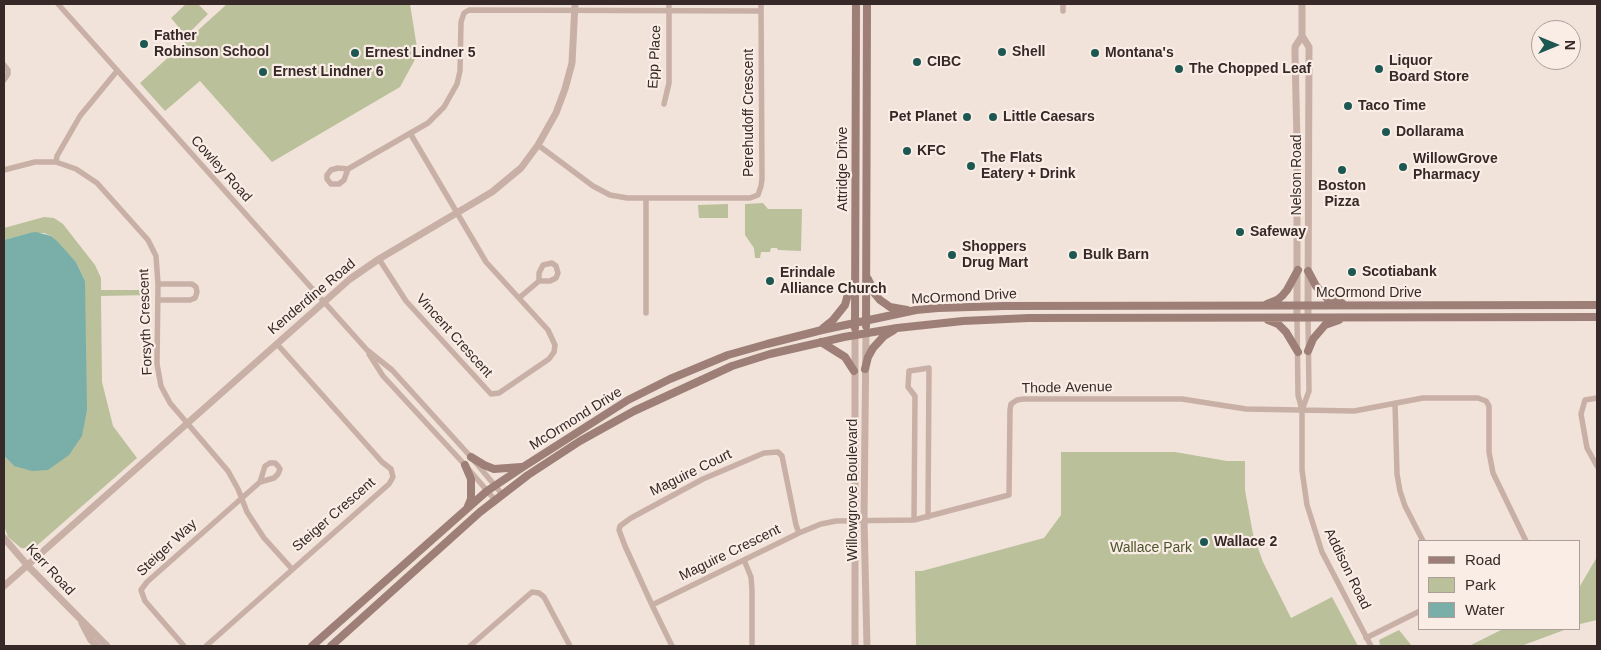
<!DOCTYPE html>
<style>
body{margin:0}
#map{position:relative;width:1601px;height:650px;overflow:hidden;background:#f1e3da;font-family:Helvetica,sans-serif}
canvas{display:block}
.frame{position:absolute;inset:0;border:5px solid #362927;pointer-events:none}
.legend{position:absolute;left:1418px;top:540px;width:162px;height:90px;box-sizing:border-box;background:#f9ede6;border:1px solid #ab9f9a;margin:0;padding:6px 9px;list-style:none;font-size:15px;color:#362927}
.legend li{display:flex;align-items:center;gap:10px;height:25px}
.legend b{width:25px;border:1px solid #ab9f9a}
.north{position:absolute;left:1531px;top:20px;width:50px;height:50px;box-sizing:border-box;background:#f9ede6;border:1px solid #ab9f9a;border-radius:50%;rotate:90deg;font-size:14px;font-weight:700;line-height:20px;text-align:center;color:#362927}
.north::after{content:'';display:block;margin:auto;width:18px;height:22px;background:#1d5751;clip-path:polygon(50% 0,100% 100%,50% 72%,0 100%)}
</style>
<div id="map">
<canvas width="1601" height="650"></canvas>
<div class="frame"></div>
<ul class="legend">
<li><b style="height:6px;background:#9d7f77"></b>Road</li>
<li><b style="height:14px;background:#bac09a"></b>Park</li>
<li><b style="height:14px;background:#79afa8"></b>Water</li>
</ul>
<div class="north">N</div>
</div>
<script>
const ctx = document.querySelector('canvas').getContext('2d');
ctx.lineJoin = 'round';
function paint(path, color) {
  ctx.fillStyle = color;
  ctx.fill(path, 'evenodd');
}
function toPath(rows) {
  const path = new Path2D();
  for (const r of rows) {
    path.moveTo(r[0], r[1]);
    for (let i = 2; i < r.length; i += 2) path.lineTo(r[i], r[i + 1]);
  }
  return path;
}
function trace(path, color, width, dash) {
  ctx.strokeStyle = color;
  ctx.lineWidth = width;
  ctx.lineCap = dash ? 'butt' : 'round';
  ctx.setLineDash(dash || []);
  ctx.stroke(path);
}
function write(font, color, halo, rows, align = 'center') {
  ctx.font = font + ' Helvetica,sans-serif';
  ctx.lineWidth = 4.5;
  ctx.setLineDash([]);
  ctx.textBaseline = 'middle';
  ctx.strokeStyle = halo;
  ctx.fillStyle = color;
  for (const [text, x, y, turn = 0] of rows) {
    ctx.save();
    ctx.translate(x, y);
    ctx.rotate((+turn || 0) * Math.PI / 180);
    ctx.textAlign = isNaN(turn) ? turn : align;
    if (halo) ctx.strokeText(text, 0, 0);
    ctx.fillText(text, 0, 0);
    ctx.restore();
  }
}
const green = toPath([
 [186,4,198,4,208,14,186,36,171,18],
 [227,4,410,4,418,54,400,87,272,162,200,81,165,111,140,83],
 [763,203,768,209,802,209,801,251,778,250,777,248,771,248,770,252,761,252,760,258,755,258,754,248,745,235,745,204],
 [728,204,728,218,699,218,698,205],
 [44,217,54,218,63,224,77,242,95,265,101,278,101,290,150,290,150,295,101,296,102,382,113,426,137,458,33,549,21,548,8,537,4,526,4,456,14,466,85,301,85,281,76,262,51,236,44,233,29,233,4,240,4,228],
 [1061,452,1175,452,1227,461,1245,461,1245,490,1253,534,1263,562,1291,618,1332,597,1358,646,916,646,915,571,922,571,1044,538,1061,515],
 [1597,557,1597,620,1580,624,1580,586],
 [1503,629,1567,629,1521,646,1469,646],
 [1399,630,1412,646,1378,646,1380,645,1379,640]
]);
const water = toPath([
 [36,232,51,236,57,241,76,262,85,281,87,410,82,436,69,455,48,470,32,471,14,466,4,456,4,240,29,233]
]);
const minor = toPath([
 [58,4,367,350,392,370,471,457,502,494],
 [1063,4,1063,11],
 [4,65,8,70,8,74,4,80],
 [664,104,669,83,669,4],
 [538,145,593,186,610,195,627,198,750,198,758,195,761,186,762,179,761,4],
 [56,162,57,156,80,116,117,71],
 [338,168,348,169,344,180,339,184,331,184,327,179,327,175,331,170,338,168],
 [348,169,428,123,444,107,457,84,460,71,461,22,464,13,469,10,761,11],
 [4,170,35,162,56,162,76,169,97,183,148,240,156,256,158,284,157,364,161,386,170,403,228,471,238,489,247,512,264,538,292,569],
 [646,198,646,313],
 [379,259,406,301,491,394,499,393,549,359,554,352,555,345,548,330,486,262,410,133],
 [158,284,192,284,196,287,197,292,195,298,190,300,159,300],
 [519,298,539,281,550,281,556,278,558,273,556,266,552,263,543,265,539,273,539,281],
 [1297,318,1298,395,1302,410,1302,470,1307,505,1322,552,1371,646],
 [369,354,383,376,465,465,495,500],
 [1597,398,1585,400,1581,414,1587,448,1597,466],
 [1395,403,1397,474,1400,491,1405,506,1423,541],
 [1302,410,1309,391,1308,317],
 [270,463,275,463,278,466,280,469,278,474,274,478,260,482,265,466,270,463],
 [914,520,915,396,908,387,909,371,929,368,928,517],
 [744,560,751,577,752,590,752,646],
 [652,605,625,546,619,530,620,526,631,518,703,479,764,453,778,452,782,456,796,525,799,533],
 [1366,638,1420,611],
 [184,646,145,601,141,590,147,582,260,482],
 [206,646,389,484,393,477,391,469,382,462,277,344],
 [470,646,532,592,539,593,544,597,570,646],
 [672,646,652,605,799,533,821,524,836,521,914,520,1009,495,1010,410,1011,404,1017,400,1023,399,1182,399,1246,409,1354,411,1423,398,1478,398,1486,401,1489,406,1489,452,1493,473,1526,541]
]);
const tertiary = toPath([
 [1302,36,1309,47,1308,317],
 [1297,318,1297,142,1295,55,1295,47,1302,36,1302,4],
 [866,333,864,520,867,646],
 [855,335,855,646],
 [4,538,28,566,107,646],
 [4,586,350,279,379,259,492,192,521,168,538,145,556,113,565,89,572,63,575,4],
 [82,623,91,640,97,646]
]);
const secondary = toPath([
 [1308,271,1316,286,1327,298,1342,303],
 [868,279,875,294,880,300,890,307,907,310],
 [1267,304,1277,300,1282,296,1287,290,1298,270],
 [1268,320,1278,324,1286,332,1298,352],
 [866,326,867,4],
 [823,328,833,320,845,305,849,290,855,281],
 [855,328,856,4],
 [821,342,845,357,854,371],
 [1308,351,1313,339,1325,325,1339,320],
 [865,369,868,357,873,348,884,336,894,330],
 [471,457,484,465,494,469,521,467],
 [465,465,471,479,471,499,468,506],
 [312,646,487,491,523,467,628,400,670,379,728,355,767,344,822,330,916,310,938,308,1004,306,1597,305],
 [331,646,480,512,528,475,580,441,634,411,732,366,770,354,844,337,897,328,963,321,1029,318,1597,317]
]);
const markers = [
 [144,44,5,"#1d5751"],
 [1002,52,5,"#1d5751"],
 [355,53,5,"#1d5751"],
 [1095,53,5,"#1d5751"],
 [917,62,5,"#1d5751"],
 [1179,69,5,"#1d5751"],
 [1379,69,5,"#1d5751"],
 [263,72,5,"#1d5751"],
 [1348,106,5,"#1d5751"],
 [967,117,5,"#1d5751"],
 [993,117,5,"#1d5751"],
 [1386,132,5,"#1d5751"],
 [907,151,5,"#1d5751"],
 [971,166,5,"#1d5751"],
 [1403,167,5,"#1d5751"],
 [1342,170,5,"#1d5751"],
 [1240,232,5,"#1d5751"],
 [952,255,5,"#1d5751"],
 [1073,255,5,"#1d5751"],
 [1352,272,5,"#1d5751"],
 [770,281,5,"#1d5751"],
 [1204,542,5,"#1d5751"]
];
const poiNames = [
 ["Father",154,36],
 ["Robinson School",154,52],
 ["Shell",1012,52],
 ["Ernest Lindner 5",365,53],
 ["Montana's",1105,53],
 ["Liquor",1389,61],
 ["Board Store",1389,77],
 ["CIBC",927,62],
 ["The Chopped Leaf",1189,69],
 ["Ernest Lindner 6",273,72],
 ["Taco Time",1358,106],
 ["Pet Planet",957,117,"right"],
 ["Little Caesars",1003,117],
 ["Dollarama",1396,132],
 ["KFC",917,151],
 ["The Flats",981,158],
 ["Eatery + Drink",981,174],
 ["WillowGrove",1413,159],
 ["Pharmacy",1413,175],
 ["Boston",1342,186,"center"],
 ["Pizza",1342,202,"center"],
 ["Safeway",1250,232],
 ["Shoppers",962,247],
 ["Drug Mart",962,263],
 ["Bulk Barn",1083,255],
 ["Scotiabank",1362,272],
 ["Erindale",780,273],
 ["Alliance Church",780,289],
 ["Wallace 2",1214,542]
];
const streetNames = [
 ["Epp Place",655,57,-87],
 ["Perehudoff Crescent",749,113,-90],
 ["Cowley Road",221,169,48],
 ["Attridge Drive",843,169,-90],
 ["Nelson Road",1297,175,-90],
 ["McOrmond Drive",1369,293],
 ["Kenderdine Road",312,297,-40],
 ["McOrmond Drive",964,297,-3],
 ["Forsyth Crescent",146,322,-92],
 ["Vincent Crescent",454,336,48],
 ["Thode Avenue",1067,388,-1],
 ["McOrmond Drive",576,419,-32],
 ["Maguire Court",691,473,-26],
 ["Willowgrove Boulevard",853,490,-90],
 ["Steiger Crescent",334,515,-41],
 ["Steiger Way",167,548,-43],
 ["Maguire Crescent",730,553,-26],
 ["Addison Road",1347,569,64],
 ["Kerr Road",50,570,47]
];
const parkNames = [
 ["Wallace Park",1151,548]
];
paint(green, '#bac09a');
paint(water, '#79afa8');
trace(minor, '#c9b0a6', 5.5);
trace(tertiary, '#c9b0a6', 7);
trace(secondary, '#9d7f77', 8);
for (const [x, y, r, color] of markers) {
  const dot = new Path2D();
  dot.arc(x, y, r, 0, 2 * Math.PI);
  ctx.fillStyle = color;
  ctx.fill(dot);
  trace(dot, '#f9ede6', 2);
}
write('bold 14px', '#362927', '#f9ede6', poiNames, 'left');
write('14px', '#362927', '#f9ede6', streetNames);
write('14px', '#4b542b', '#f9ede6', parkNames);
</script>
